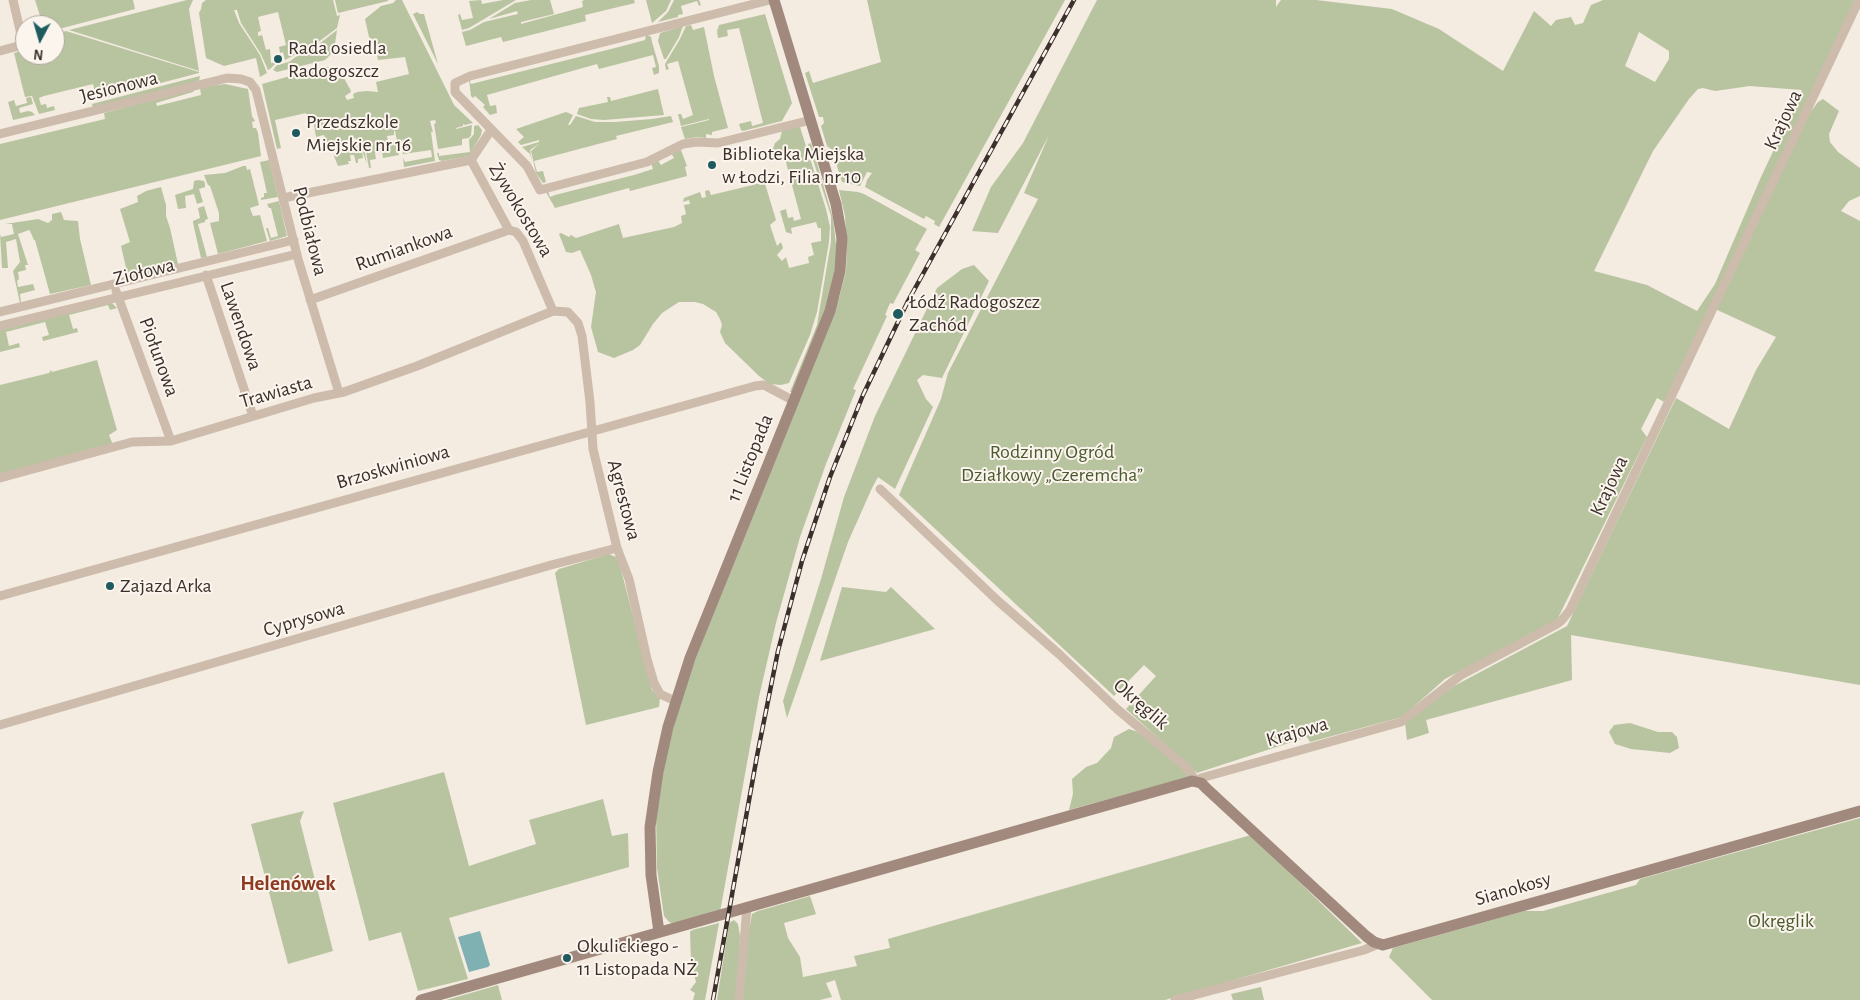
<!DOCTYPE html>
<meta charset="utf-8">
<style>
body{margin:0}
#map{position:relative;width:1860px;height:1000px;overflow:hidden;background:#f4ebe1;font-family:"Alegreya Sans",sans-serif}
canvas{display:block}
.north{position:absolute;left:15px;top:15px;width:50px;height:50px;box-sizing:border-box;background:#fbf5ee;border:1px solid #aea6a0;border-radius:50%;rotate:186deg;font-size:14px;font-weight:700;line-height:20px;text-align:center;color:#3b302b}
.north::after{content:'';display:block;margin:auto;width:18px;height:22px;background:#1f5a5e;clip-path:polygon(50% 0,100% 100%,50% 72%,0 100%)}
</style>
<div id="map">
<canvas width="1860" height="1000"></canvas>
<div class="north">N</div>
</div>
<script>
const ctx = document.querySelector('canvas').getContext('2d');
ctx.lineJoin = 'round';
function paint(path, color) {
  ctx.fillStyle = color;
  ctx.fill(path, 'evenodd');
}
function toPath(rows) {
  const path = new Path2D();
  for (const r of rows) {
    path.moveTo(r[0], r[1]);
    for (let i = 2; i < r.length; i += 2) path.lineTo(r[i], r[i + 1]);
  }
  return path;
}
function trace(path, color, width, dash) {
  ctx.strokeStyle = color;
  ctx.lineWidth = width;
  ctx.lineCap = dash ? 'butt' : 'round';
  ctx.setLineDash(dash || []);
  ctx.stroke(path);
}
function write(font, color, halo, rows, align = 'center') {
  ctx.font = font + ' "Alegreya Sans",sans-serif';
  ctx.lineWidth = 4;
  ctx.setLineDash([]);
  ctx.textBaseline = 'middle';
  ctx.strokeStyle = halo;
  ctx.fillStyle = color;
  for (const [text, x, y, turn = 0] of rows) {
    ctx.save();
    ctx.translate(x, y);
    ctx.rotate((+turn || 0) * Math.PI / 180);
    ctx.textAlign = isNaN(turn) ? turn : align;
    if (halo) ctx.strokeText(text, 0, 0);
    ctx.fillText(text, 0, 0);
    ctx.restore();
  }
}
const green = toPath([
 [35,0,133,0,135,9,55,30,55,25,43,25],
 [187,0,193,0,189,9,190,16,199,71,69,30],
 [206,0,333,0,337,16,340,15,337,28,317,43,285,60,283,52,280,53,279,47,286,45,278,12,258,17,261,31,258,32,258,36,262,35,266,50,270,49,271,63,277,62,270,69,268,70,261,54,241,23,237,10,234,10,239,23,260,55,267,73,260,77,256,58,224,66,206,58,199,13,201,9,202,3],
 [335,0,388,0,388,1,338,13],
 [396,0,402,0,454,105,473,123,465,125,463,124,463,126,456,128,456,129,472,125,471,135,469,138,462,139,462,145,438,149,434,124,436,123,435,120,430,121,433,132,431,132,435,161,404,167,403,158,405,162,432,157,431,150,403,154,402,146,403,138,400,145,398,145,395,131,394,131,394,135,387,136,388,142,396,141,399,155,383,158,382,152,375,153,376,159,370,160,371,168,369,168,364,141,363,142,367,164,362,150,353,151,352,146,358,144,356,138,347,140,347,142,337,142,338,146,340,148,347,145,353,153,362,151,363,158,358,159,358,163,356,163,354,155,350,155,351,161,348,161,349,164,338,166,334,156,334,151,337,150,336,143,322,146,321,142,326,141,324,135,316,137,314,125,309,125,306,113,275,120,281,148,277,149,262,84,322,67,334,67,341,73,350,89,351,92,345,96,347,100,354,98,353,94,357,92,367,91,378,92,376,82,409,74,405,57,378,60,374,41,369,37,365,19,381,6,393,3],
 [481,0,482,4,503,0,516,0,469,28,462,30,458,15,460,14,462,20,473,18,469,1],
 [531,0,550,0,554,14,521,22,521,24,583,7,582,1,585,0,634,0,635,3,585,15,586,21,503,42,501,37,466,46,462,32,470,30,484,22,518,14,517,11,489,19,515,3],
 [646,0,671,0,666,11,652,23],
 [674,0,699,0,701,5,699,6,697,1,681,6,683,14,678,15,678,17,658,22,668,12],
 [867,0,1065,0,939,227,934,224,935,221,926,216,924,219,865,187,867,180,872,173,867,172,860,186,842,182,832,150,827,146,821,126,824,123,823,117,819,117,805,73,809,71,813,83,881,62],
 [1097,0,1276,0,1276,7,1281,0,1316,0,1392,9,1439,29,1503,71,1534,11,1551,26,1556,20,1571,17,1575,25,1583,23,1591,5,1603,0,1854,0,1852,7,1666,403,1657,398,1641,429,1647,437,1557,620,1445,679,1402,717,1310,742,1307,737,1197,773,1126,709,1156,676,1144,665,1114,696,899,495,941,399,948,373,1038,199,1024,193,1049,135,998,233,972,231,991,187,1023,143],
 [1639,32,1669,51,1669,59,1655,82,1625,66],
 [1750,86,1802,90,1761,177,1715,284,1697,311,1647,285,1594,271,1653,151,1689,99,1698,89,1703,88,1715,91],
 [417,12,420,14,424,14,438,64,413,14],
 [765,14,792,103,782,121,743,131,741,130,739,124,751,121,752,126,763,123,739,28,727,30,728,36,718,38,717,31,719,25],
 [691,25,693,30,704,27,714,76,728,128,712,132,712,135,706,134,706,138,697,137,685,139,681,127,709,120,709,119,681,126,678,114,681,114,683,119,693,115,678,61,667,64,669,69,666,70,665,64,680,39,686,26],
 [683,26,679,37,666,59,664,59,658,41,660,33],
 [337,30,334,51,325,60,277,72,273,70,277,65,289,62,305,50,319,44],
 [66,31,199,72,199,73,92,101,91,96,96,95,93,84,44,96,39,98,41,105,46,104,47,108,54,106,55,110,39,114,32,96,25,97,14,53,25,50,25,55,55,55,55,34],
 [646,34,651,37,652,42,659,66,659,73,654,75,652,68,656,67,653,55,599,69,597,64,487,95,490,106,496,105,497,113,490,115,483,107,485,105,475,96,473,98,471,96,469,79,471,84,619,47,645,40],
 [200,76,199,81,93,108,92,104],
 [225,84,248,89,252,116,255,121,252,122,253,128,256,128,258,133,261,156,0,220,0,144,105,119,104,113,195,89,193,92,156,103,157,106,201,95,200,88,203,87],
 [658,89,664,115,604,120,591,119,577,114,579,108,608,102,607,97,610,97,611,101],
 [31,97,33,104,19,108,20,113,28,111,32,112,35,115,13,120,8,102,14,100,16,106,27,103,26,98],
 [1823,99,1839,111,1829,134,1830,142,1838,152,1860,168,1860,196,1849,201,1841,211,1860,221,1860,685,1571,635,1572,680,1426,720,1429,733,1407,740,1405,723,1454,686,1567,626,1676,398,1729,429,1756,370,1776,337,1715,309,1804,121,1818,102],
 [566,112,573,115,568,125,570,125,576,116,595,122,615,122,652,119,671,116,673,122,616,136,617,139,534,161,537,172,543,171,546,182,543,183,536,173,531,151,540,143,530,150,532,161,530,154,522,147,539,142,539,140,521,145,518,142,524,137,516,129],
 [478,125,482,130,481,135,469,156,442,161,439,160,437,153,439,153,439,156,470,152,469,140,474,134,474,126],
 [798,127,800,127,826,209,830,227,829,242,817,312,810,335,789,383,781,385,770,384,759,376,725,343,720,332,722,325,720,319,716,312,703,304,695,302,679,302,662,313,653,324,640,345,633,350,614,358,598,352,591,327,596,292,591,275,580,250,572,253,566,252,559,234,561,233,569,237,571,235,576,238,619,224,623,238,674,227,682,223,681,216,686,214,684,205,690,204,689,200,683,202,684,198,700,192,702,198,706,197,705,191,709,190,711,195,753,185,752,179,754,179,755,184,762,183,761,177,763,177,776,220,770,225,777,246,781,242,783,248,777,255,782,261,786,257,789,268,809,263,808,257,814,255,811,243,821,241,821,228,818,228,816,222,791,228,792,234,786,232,780,211,786,209,788,218,793,217,794,221,801,219,783,151,771,154,775,143,780,139,782,131],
 [811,143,833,218,836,244,836,265,827,307,792,392,790,392,817,325,831,242,831,216,808,144],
 [681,150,687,166,685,167,687,176,630,191,629,188,555,208,546,192,548,191,550,197,555,195,634,175,653,169,651,163,657,159,661,165,674,158,671,153],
 [269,160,278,197,261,200,261,198,264,197,264,193,267,193,260,162],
 [243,166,246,166,247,170,250,169,259,205,250,208,253,216,260,215,267,241,218,254,210,223,219,221,219,213,210,186,208,185,204,175,225,173],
 [198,180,204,181,205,184,205,187,199,189,203,202,197,204,194,194,185,196,186,208,178,209,175,195,193,189,194,181],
 [161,187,166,205,166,216,170,228,178,264,128,276,121,246,130,242,120,209,138,202,137,196,146,191],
 [839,190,858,192,864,194,927,229,915,250,920,253,893,304,890,303,885,315,887,316,853,389,856,390,826,464,800,537,776,623,759,697,720,912,674,924,669,922,664,916,657,868,656,810,663,766,685,685,839,298,846,271,847,246,845,216],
 [279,201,287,236,270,241,266,228,268,228,271,238,278,236,271,208,269,208,267,204],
 [204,206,208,219,205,220,205,222,198,224,207,257,201,258,193,223,193,221,200,218,198,208],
 [61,212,64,220,78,221,80,239,91,285,50,294,35,240,34,240,30,231,29,230,18,234,28,265,25,265,26,270,18,272,19,279,17,281,18,287,33,284,35,290,20,294,21,302,20,303,13,271,20,262,16,239,6,242,8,268,2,268,0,234,1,237,14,234,12,224,5,224,38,219,48,223,52,220,52,214],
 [974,265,989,281,942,378,923,375,917,380,926,399,933,407,895,489,878,477,872,488,848,542,787,718,783,701,821,579,844,497,875,416,937,288,962,269],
 [112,303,117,308,110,310,108,305,69,315,73,329,77,328,78,332,43,341,42,337,49,335,45,322,6,332,9,346,19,343,20,347,0,352,0,328],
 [97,360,117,430,109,435,113,445,0,475,0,385,49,373,51,370,52,372],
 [609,554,618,558,652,690,660,698,659,707,586,725,555,573,559,569],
 [842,587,886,592,891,587,935,629,820,661],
 [1630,723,1658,732,1672,732,1677,737,1679,748,1670,753,1631,749,1615,744,1609,732,1614,725],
 [1129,729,1138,732,1188,772,1188,777,1069,810,1073,794,1072,779,1086,767,1097,763,1111,748,1114,737],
 [444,772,469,866,536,844,529,820,603,799,612,836,628,833,629,867,449,918,468,979,418,991,401,932,369,941,333,803],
 [304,811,300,821,333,951,288,964,251,824],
 [1860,818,1860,1000,1432,1000,1389,957,1393,948,1524,911,1543,911,1636,885,1640,879],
 [1251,835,1362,943,1165,1000,841,1000,835,980,826,983,832,997,820,1000,717,1000,729,923,734,920,738,924,740,936,738,971,747,943,752,914,758,911,810,896,816,914,784,923,788,938,800,957,803,977,857,966,854,956,890,948,888,939],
 [719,923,705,1000,693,1000,695,993,690,990,696,982,691,962,690,932,692,930],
 [498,985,502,1000,446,1000,481,990],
 [1261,987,1264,1000,1233,1000,1231,994]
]);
const water = toPath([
 [480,931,490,965,488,967,469,972,458,937]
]);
const street = toPath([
 [770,0,470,76,455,83,455,92,527,166,540,190,647,162,683,144,697,142,718,143,811,120],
 [0,51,22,45,23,43,13,0],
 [491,130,471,160,509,230,516,232,523,241,553,311],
 [0,134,227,78,241,79,250,82,256,90,298,259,339,393],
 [283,198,471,160],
 [206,275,253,416],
 [116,291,171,441],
 [310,300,509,230],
 [0,312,294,240],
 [0,326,297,254],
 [0,478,132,442,171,441,314,398,344,392,417,366,553,311,568,312,578,323,582,336,590,402,593,449,617,548,629,579,647,659,654,683,660,694,675,701],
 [880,489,998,601,1059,654,1117,709,1187,768,1196,781,1201,778,1401,722,1461,675,1557,624,1562,620,1570,610,1859,0],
 [0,596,755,386,764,385,794,401],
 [0,725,551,565,617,548],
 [739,1000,747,908],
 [1175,1000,1364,950,1378,944]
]);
const secondary = toPath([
 [659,932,651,875,650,827,658,772,668,727,690,658,830,311,840,271,842,238,836,204,774,0],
 [421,1000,1192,781,1201,783,1207,789,1366,936,1374,942,1383,945,1860,811]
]);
const rail = toPath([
 [713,1000,757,756,778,651,802,561,830,477,863,395,908,301,1074,0]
]);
const markers = [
 [278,59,5,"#1f5a5e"],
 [296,133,5,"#1f5a5e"],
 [712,165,5,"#1f5a5e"],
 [898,314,6,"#1f5a5e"],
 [110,586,5,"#1f5a5e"],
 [567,958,5,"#1f5a5e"]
];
const poiNames = [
 ["Rada osiedla",288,48],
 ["Radogoszcz",288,71],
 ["Przedszkole",306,122],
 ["Miejskie nr 16",306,145],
 ["Biblioteka Miejska",722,154],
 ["w Łodzi, Filia nr 10",722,177],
 ["Łódź Radogoszcz",909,302],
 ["Zachód",909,325],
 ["Zajazd Arka",120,586],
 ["Okulickiego -",577,946],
 ["11 Listopada NŻ",577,969]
];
const streetNames = [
 ["Jesionowa",119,87,-14],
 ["Krajowa",1783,120,-65],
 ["Żywokostowa",521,210,59],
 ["Podbiałowa",310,231,76],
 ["Rumiankowa",404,248,-20],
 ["Ziołowa",144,272,-14],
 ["Lawendowa",241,326,71],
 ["Piołunowa",159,357,70],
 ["Trawiasta",276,392,-16],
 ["11 Listopada",750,458,-68],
 ["Brzoskwiniowa",393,467,-16],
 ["Krajowa",1609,486,-65],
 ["Agrestowa",624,500,75],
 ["Cyprysowa",304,619,-16],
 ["Okręglik",1141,704,41],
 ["Krajowa",1297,732,-16],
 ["Sianokosy",1513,889,-16]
];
const parkNames = [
 ["Rodzinny Ogród",1052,452],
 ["Działkowy „Czeremcha”",1052,475],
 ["Okręglik",1781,921]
];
const neighbourhoodNames = [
 ["Helenówek",288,884]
];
paint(green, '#b8c4a0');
paint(water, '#7fb0b2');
trace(street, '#cdbbac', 9);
trace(secondary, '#a18a7d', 11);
trace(rail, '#3b302b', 4.5);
trace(rail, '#fbf5ee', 2.5, [8]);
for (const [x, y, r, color] of markers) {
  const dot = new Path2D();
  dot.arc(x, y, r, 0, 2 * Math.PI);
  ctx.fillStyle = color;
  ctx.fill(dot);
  trace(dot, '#fbf5ee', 2);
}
write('20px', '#3b302b', '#fbf5ee', poiNames, 'left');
write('20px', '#3b302b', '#fbf5ee', streetNames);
write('20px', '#4a5a2e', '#fbf5ee', parkNames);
write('bold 21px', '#8c3b22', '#fbf5ee', neighbourhoodNames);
</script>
